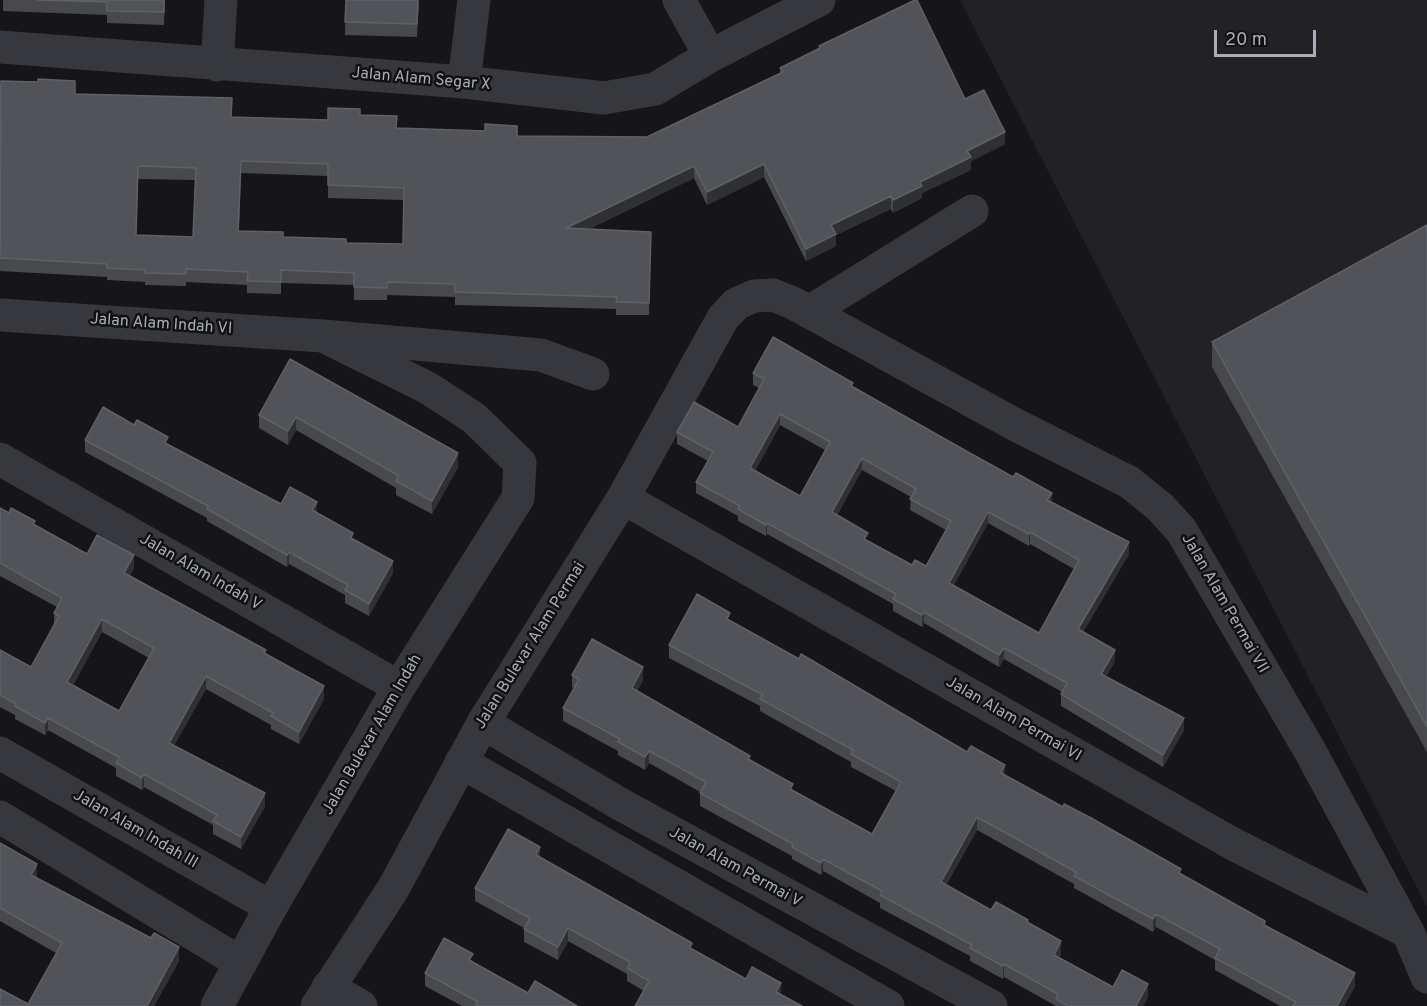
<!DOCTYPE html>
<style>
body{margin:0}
#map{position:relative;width:1427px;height:1006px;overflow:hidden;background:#161618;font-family:Overpass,sans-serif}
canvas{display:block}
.scale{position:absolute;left:1214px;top:30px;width:102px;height:27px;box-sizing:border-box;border:3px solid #a8adb8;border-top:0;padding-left:8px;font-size:18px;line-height:21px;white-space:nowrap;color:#a8adb8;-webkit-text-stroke:4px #111113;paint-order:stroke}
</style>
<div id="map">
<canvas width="1427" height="1006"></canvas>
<div class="scale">20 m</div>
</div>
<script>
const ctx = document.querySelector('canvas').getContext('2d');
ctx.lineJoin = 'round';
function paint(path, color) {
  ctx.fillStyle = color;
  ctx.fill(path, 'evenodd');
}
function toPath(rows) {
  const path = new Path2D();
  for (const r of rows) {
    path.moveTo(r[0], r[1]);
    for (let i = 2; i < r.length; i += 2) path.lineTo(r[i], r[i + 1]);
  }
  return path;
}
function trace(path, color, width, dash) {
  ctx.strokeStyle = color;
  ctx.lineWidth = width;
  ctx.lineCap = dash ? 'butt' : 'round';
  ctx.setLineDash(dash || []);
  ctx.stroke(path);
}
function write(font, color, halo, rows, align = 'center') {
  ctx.font = font + ' Overpass,sans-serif';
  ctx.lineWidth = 5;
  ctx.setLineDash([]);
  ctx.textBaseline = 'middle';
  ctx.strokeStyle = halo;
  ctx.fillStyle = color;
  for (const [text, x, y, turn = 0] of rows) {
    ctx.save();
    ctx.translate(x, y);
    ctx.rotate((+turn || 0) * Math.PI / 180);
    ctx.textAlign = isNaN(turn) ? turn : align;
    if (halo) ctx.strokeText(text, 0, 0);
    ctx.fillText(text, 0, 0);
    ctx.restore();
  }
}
const built = toPath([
 [960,0,1427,0,1427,907,998,74]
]);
const minor = toPath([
 [679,0,710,56],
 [0,47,464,82,604,98,655,89,710,56,819,0],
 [217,65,221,0],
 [464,82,474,0],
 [809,312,972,211],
 [0,315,323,336,541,355,593,374],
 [0,459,399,687],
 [623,498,1233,844,1408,932],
 [483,723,620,804,991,1006],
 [0,753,271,907],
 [461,762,888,1006],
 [0,817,241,963],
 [328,987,361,1006],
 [217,1006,271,907,399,687,518,498,520,463,474,418,428,388,323,336],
 [317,1006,393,889,483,723,623,498,723,318,736,304,754,296,773,295,793,303,1014,424,1129,482,1160,507,1181,530,1310,751,1408,932,1427,977]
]);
const wall = toPath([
 [3,0,165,0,164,25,107,23,107,15,3,11],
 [346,0,419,0,417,37,345,35],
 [819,46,965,99,1005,144,971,161,971,170,922,193,922,198,893,213,891,209,836,235,836,246,806,261,764,177,707,205,694,178,589,229,651,232,649,315,616,315,616,309,455,305,455,297,387,295,387,300,354,300,354,285,281,283,281,294,247,293,247,285,186,282,186,286,145,285,145,282,107,280,107,277,0,271,0,84,38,82,75,94,231,117,328,120,360,115,397,128,517,136,647,137,780,73,780,68,819,49],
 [241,173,328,176,328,198,404,200,403,244,346,243,283,237,239,231],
 [138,179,195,180,193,237,136,235],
 [1427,225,1427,752,1212,367,1212,342],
 [290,359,458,467,432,514,396,495,396,488,296,430,288,445,259,428,259,415],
 [753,373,853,386,1052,502,1129,554,1083,632,1115,661,1106,677,1184,730,1163,767,1061,706,1061,694,1062,692,1004,659,999,667,924,623,922,627,893,611,893,604,767,534,766,536,738,521,738,516,696,493,696,482,708,461,677,444,677,432,738,427,759,388,753,385],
 [780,425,825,450,800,496,755,471],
 [862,470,911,497,910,510,946,530,926,566,912,565,868,541,837,515],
 [988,523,1029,546,1030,544,1074,569,1039,633,954,585],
 [85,440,168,445,281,504,317,513,353,539,393,573,369,616,345,603,345,595,289,564,287,567,207,521,207,518,85,452],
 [0,508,35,525,87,554,134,568,130,575,266,654,324,699,299,744,271,729,271,725,206,689,174,745,265,806,241,849,213,834,213,825,144,787,142,790,116,776,116,768,48,730,45,735,15,719,15,715,0,707,0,650,31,667,54,625,54,613,57,607,0,576],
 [102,632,149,658,119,711,73,685],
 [730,621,1181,874,1265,926,1355,986,1344,1006,1280,1006,1215,970,1215,960,1156,927,1153,932,1074,888,1074,884,977,830,946,885,991,910,1028,923,1061,954,1059,958,1113,987,1148,997,1143,1006,1056,1006,1004,977,1003,979,970,961,970,956,880,908,880,903,823,871,821,875,792,859,792,856,700,806,700,792,649,763,645,770,618,755,618,751,563,721,563,708,574,688,572,687,572,675,643,680,637,691,750,759,793,790,872,834,896,791,851,767,851,762,760,711,760,706,669,658,669,645],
 [0,843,37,878,179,961,154,1006,0,1006,28,1004,56,953,0,921],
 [540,857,692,949,746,979,781,983,644,991,627,981,627,974,568,941,558,960,524,942,524,928,475,901,475,888],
 [473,962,528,993,577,1006,462,1006,425,986,425,973]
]);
const shadedWall = toPath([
 [418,0,419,0,417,37,417,24],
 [1005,132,1005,144,971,161,971,170,922,193,922,198,893,213,893,200,967,151],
 [764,164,764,177,707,205,707,192],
 [694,166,694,178,566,240,566,228],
 [891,196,891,209,836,235,836,246,806,261,806,249,831,225],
 [780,414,780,425,750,480,750,468],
 [296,417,296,430,288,445,288,431],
 [458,453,458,467,432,514,432,501],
 [862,458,862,470,832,524,832,512],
 [1052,493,1052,504,1047,500],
 [317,502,317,514,312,510],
 [988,512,988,523,949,594,949,583],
 [767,523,767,534,766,536,766,525],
 [1030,532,1030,544,1029,546,1029,534],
 [1129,542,1129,554,1078,640,1078,629],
 [289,552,289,564,287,567,287,555],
 [134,555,134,568,124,585,124,573],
 [393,561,393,573,369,616,369,604],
 [924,612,924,623,922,627,922,615],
 [102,619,102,632,67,695,67,682],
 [1004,648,1004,659,999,667,999,655],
 [1115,650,1115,661,1101,686,1101,674],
 [643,667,643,680,632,700,632,688],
 [206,676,206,689,169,755,169,743],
 [324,686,324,699,299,744,299,732],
 [48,718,48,730,45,735,45,723],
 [1184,718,1184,730,1163,767,1163,755],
 [649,751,649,763,645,770,645,757],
 [1005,765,1005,778,1001,773],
 [144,774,144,787,142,790,142,778],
 [265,793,265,806,241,849,241,837],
 [977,817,977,830,941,895,941,882],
 [540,847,540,860,536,855],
 [823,859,823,871,821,875,821,863],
 [37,864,37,877,31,888,31,875],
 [1156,914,1156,927,1153,932,1153,919],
 [568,928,568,941,558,960,558,947],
 [1061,941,1061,954,1054,967,1054,955],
 [179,947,179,961,154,1006,147,1006],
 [1004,964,1004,977,1003,979,1003,966],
 [1355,973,1355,986,1344,1006,1337,1006],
 [781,983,781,996,776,992],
 [1148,984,1148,997,1143,1006,1136,1006]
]);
const building = toPath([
 [37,0,164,0,164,12,107,11,107,2,37,0],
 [346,0,418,0,417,24,345,22,346,0],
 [915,0,917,0,965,99,984,90,1005,132,967,151,971,157,920,182,922,186,893,200,891,196,831,225,836,234,806,249,764,164,707,192,694,166,566,228,651,232,649,303,616,302,617,297,455,292,455,284,387,282,387,288,354,287,354,273,281,270,281,282,247,281,248,272,186,269,186,274,145,273,145,270,107,268,107,264,0,258,1,81,38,82,38,79,75,81,75,94,232,98,231,117,328,120,328,108,360,109,360,115,397,116,396,128,485,131,485,124,517,126,517,136,647,137,783,72,780,68,820,48,819,46,915,0],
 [241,161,328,164,328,185,404,188,403,244,346,243,346,239,283,237,283,232,238,231,241,161],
 [138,166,196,168,193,237,136,235,138,166],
 [1427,225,1427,727,1212,342,1427,225],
 [773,337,853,383,851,386,968,452,1013,477,1016,473,1052,493,1047,500,1129,542,1078,629,1115,650,1101,674,1184,718,1163,755,1061,694,1067,683,1004,648,999,655,924,612,922,615,893,599,896,594,767,523,766,525,738,509,740,506,696,482,713,452,677,432,694,402,738,427,764,379,753,373,773,337],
 [780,414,830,442,800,496,750,468,780,414],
 [862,458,916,489,910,499,951,521,926,566,915,560,912,565,864,539,868,533,832,512,862,458],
 [988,512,1029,534,1030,532,1079,560,1039,633,949,583,988,512],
 [290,359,458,453,432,501,396,481,399,476,296,417,288,431,259,415,290,359],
 [103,407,134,425,137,420,168,437,165,443,281,504,290,487,317,502,312,510,353,533,351,538,393,561,369,604,345,590,348,585,289,552,287,555,207,509,208,506,85,440,103,407],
 [0,508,9,513,11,508,35,521,33,524,87,554,97,535,134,555,124,573,266,650,264,653,324,686,299,732,271,716,273,713,206,676,169,743,265,793,241,837,213,821,217,815,144,774,142,778,116,763,119,757,48,718,45,723,15,706,16,704,0,695,0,650,31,667,59,616,54,613,62,598,0,563,0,508],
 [102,619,154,648,119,711,67,682,102,619],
 [697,594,730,613,727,619,799,659,801,654,967,752,971,746,1005,765,1001,773,1063,807,1064,804,1091,818,1181,869,1179,873,1265,921,1264,925,1355,973,1337,1006,1293,1006,1296,1002,1215,958,1220,949,1156,914,1153,919,1074,876,1076,872,977,817,941,882,991,910,996,902,1028,920,1027,922,1061,941,1054,955,1113,987,1122,970,1148,984,1136,1006,1068,1006,1056,999,1058,994,1004,964,1003,966,970,948,972,945,880,895,882,891,823,859,821,863,792,847,793,844,700,793,706,782,649,751,645,757,618,742,620,739,563,708,579,679,572,675,592,639,643,667,632,688,750,756,748,759,793,784,790,789,872,834,901,782,851,754,853,750,760,699,763,695,669,645,697,594],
 [508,829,540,847,536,855,692,943,690,948,746,979,752,967,781,983,776,992,802,1006,635,1006,649,981,627,968,630,962,568,928,558,947,524,929,530,918,475,888,508,829],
 [0,843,37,864,31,875,151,938,154,933,179,947,147,1006,0,1006,0,989,28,1004,62,943,0,908,0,843],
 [444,938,473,954,469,960,528,993,535,981,577,1006,477,1006,476,1005,478,1002,425,973,444,938]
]);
const streetNames = [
 ["Jalan Alam Segar X",421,80,5],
 ["Jalan Alam Indah VI",161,325,4],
 ["Jalan Alam Indah V",200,573,30],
 ["Jalan Alam Permai VII",1224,604,60],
 ["Jalan Bulevar Alam Permai",531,646,-58],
 ["Jalan Alam Permai VI",1013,720,30],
 ["Jalan Bulevar Alam Indah",373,735,-60],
 ["Jalan Alam Indah III",135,830,30],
 ["Jalan Alam Permai V",735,868,29]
];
paint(built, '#222225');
trace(minor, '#37383d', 33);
paint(wall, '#47494d');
paint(shadedWall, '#2f3033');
paint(building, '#525359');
trace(building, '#5f6168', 1.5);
write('16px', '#a8adb8', '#111113', streetNames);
</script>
